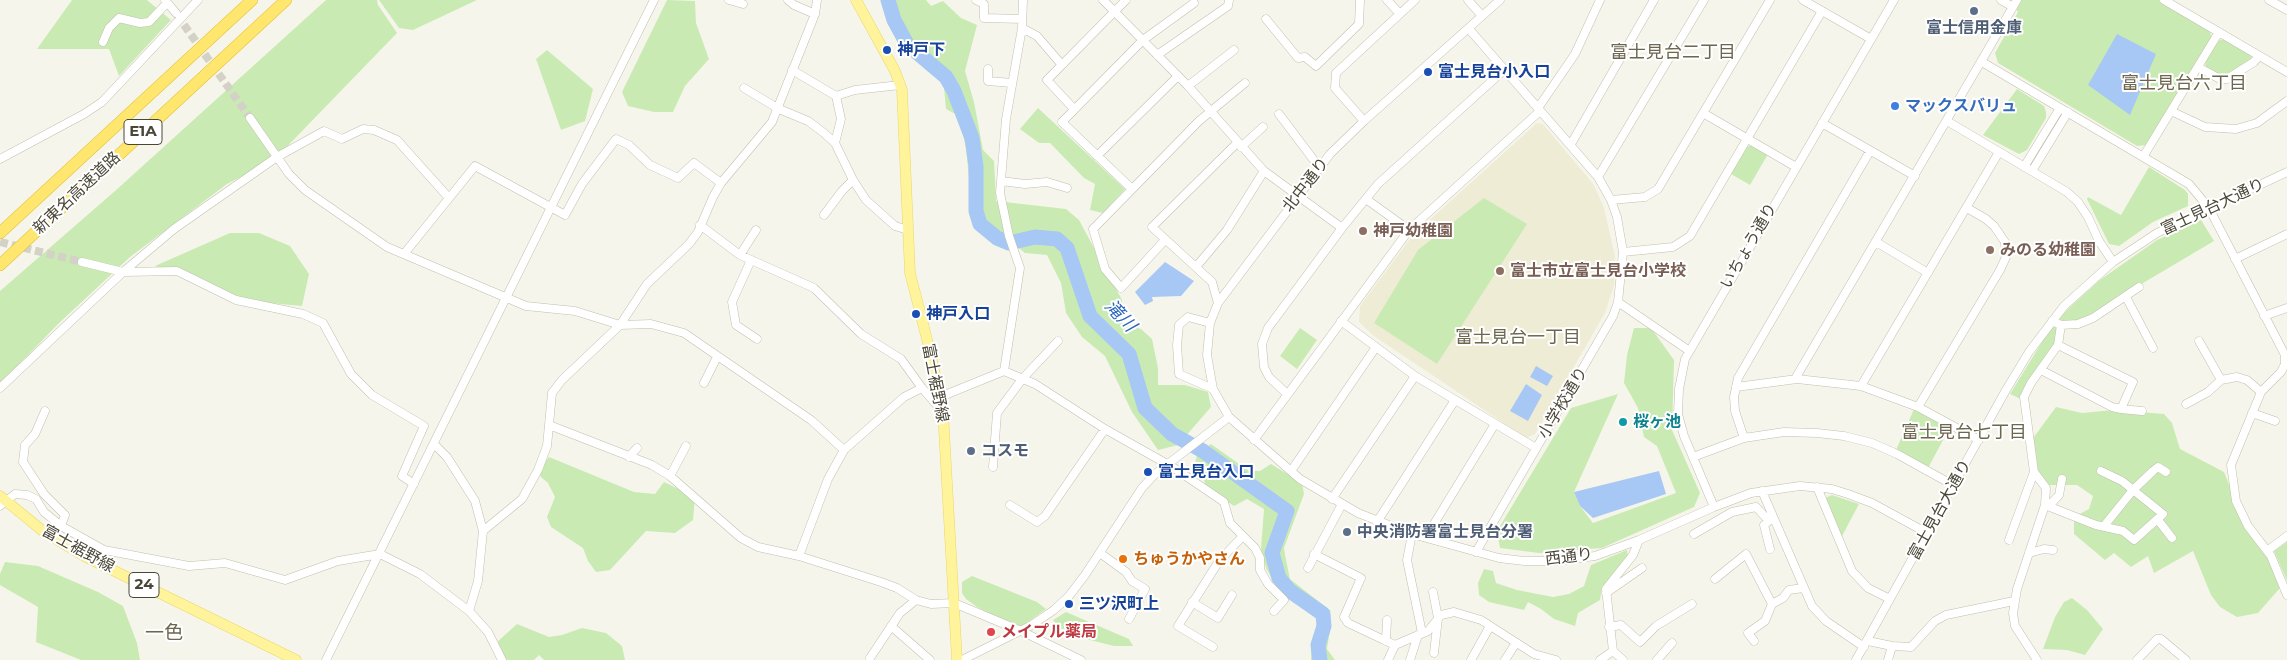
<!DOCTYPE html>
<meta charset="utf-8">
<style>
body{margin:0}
canvas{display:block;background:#f6f5eb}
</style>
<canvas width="2287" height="660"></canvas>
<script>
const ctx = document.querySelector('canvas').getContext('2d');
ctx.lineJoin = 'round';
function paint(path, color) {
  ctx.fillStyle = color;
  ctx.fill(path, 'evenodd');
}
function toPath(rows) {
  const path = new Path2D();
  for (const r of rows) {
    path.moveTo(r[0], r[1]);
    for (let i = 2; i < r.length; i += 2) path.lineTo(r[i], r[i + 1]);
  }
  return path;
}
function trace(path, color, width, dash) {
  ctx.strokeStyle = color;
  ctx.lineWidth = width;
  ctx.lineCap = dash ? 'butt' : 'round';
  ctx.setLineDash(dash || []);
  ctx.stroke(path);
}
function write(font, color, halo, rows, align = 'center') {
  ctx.font = font + ' Montserrat,"Noto Sans JP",sans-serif';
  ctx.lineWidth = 4;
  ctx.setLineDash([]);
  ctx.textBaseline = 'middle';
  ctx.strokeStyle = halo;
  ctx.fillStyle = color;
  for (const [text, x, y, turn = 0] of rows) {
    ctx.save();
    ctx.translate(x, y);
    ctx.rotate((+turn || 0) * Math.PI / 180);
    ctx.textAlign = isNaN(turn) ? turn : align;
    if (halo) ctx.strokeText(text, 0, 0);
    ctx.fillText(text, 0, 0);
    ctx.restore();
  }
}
const education = toPath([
 [1537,123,1543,124,1594,185,1604,208,1615,256,1614,286,1605,313,1535,434,1526,438,1374,336,1359,322,1360,306,1413,235]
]);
const green = toPath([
 [72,0,147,0,171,20,119,76,109,49,37,49],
 [326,0,377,0,378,5,397,33,274,160,227,184,130,257,58,324,0,384,0,291,115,191],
 [379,0,477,0,413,30,399,28],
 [667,0,695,1,696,23,709,59,685,86,673,112,654,112,628,106,622,92],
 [890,0,926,0,931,6,943,1,961,18,977,25,965,71,974,102,983,150,994,161,996,201,1066,209,1079,220,1122,300,1122,322,1141,329,1152,339,1158,368,1158,385,1185,385,1208,392,1211,407,1178,445,1158,450,1132,412,1105,356,1082,337,1066,313,1061,283,1047,255,1025,253,990,225,981,215,970,189,966,148,959,116,946,109,942,67,923,53,904,33],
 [2021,0,2158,0,2209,30,2212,38,2147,145,2137,146,1998,63,1995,53,2018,12,2016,9],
 [2224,39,2251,55,2251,60,2229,75,2222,76,2206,67,2205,61,2217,41],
 [547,50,593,89,585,121,561,130,536,59],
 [2017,89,2044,106,2046,112,2046,118,2027,150,2019,154,1983,135],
 [1038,108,1125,189,1103,213,1090,210,1095,184,1084,178,1050,143,1039,143,1020,129],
 [1752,145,1768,154,1750,185,1731,174,1747,147],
 [2149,167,2185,190,2188,194,2188,206,2153,222,2119,246,2109,244,2087,199,2088,197,2121,215],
 [1484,198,1527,224,1437,364,1374,323,1418,250],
 [2201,220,2214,241,2079,321,2061,325,2056,347,2025,401,2010,394,2050,329,2069,308,2100,280,2157,240],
 [230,233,259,233,290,246,309,274,302,306,236,300,191,278,155,266],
 [1300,328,1317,340,1297,369,1280,356],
 [1634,328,1651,328,1674,360,1672,430,1700,493,1694,507,1602,548,1539,553,1500,548,1497,531,1571,408,1618,394,1574,492,1580,506,1593,523,1676,493,1657,446,1644,437,1638,408,1624,383,1627,355],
 [2056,407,2082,413,2114,410,2164,414,2172,423,2180,449,2224,472,2245,524,2251,537,2268,558,2280,588,2258,613,2237,617,2220,607,2211,595,2193,551,2154,573,2148,556,2131,567,2114,553,2105,560,2074,534,2074,517,2089,509,2093,496,2077,485,2048,485,2037,477,2031,441],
 [1914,409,1950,427,1928,468,1896,450],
 [1211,444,1249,471,1260,471,1271,464,1302,483,1304,494,1284,548,1286,560,1290,579,1331,611,1320,621,1279,591,1266,568,1261,549,1264,509,1247,499,1234,506,1206,487,1203,477,1193,472,1197,455],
 [549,457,634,492,655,494,664,482,695,497,693,520,675,533,646,531,610,570,596,572,588,561,583,548,551,527,547,517,555,497,548,483,541,477,538,470],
 [1832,495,1859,504,1841,538,1825,498],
 [2287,542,2287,581,2274,551],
 [1627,550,1628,558,1602,587,1600,600,1578,613,1575,626,1554,619,1541,609,1528,602,1524,610,1489,602,1479,595,1478,583,1484,569,1493,571,1496,583,1517,590,1553,597,1569,594,1584,586,1591,565],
 [5,562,38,566,98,592,123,606,137,643,140,660,81,660,36,642,38,607,0,585,0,574],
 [972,576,1037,602,1046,609,1019,628,977,607,966,599,962,593,962,582],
 [2072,598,2087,610,2103,629,2085,655,2067,650,2043,649,2055,617,2064,602],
 [1066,612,1129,639,1133,646,1114,646,1066,634,1053,620],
 [517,624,549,637,562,635,582,628,606,633,622,646,625,660,544,660,539,655,534,660,503,660,496,643],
 [1331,624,1327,649,1335,660,1311,660,1311,645,1318,634]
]);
const water = toPath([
 [2117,34,2156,54,2130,115,2088,85],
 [1165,262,1194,281,1181,296,1152,297,1153,301,1145,305,1135,292],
 [1536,366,1553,376,1547,386,1530,377],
 [1526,384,1542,395,1528,421,1510,411],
 [1659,471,1666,494,1593,518,1580,506,1574,492]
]);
const river = toPath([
 [888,0,894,20,907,44,946,77,954,91,972,138,976,166,976,211,980,224,997,238,1009,243,1035,237,1057,239,1067,248,1090,316,1129,354,1145,408,1172,434,1203,451,1287,511,1272,553,1279,578,1290,591,1323,614,1324,626,1318,645,1320,660]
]);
const minorTunnel = toPath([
 [177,15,250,118],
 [0,242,82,262]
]);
const minor = toPath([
 [165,0,176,13],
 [729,0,743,4],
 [788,0,794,5,815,14],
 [976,0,984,4,984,18,1022,19],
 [1103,0,1188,86,1264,171,1342,228],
 [1387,0,1400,14],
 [1468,0,1482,16],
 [1500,0,1364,121,1330,154,1218,303,1210,323,1207,355,1213,389,1229,417,1300,479,1358,513,1412,534,1499,558,1524,561,1558,561,1595,556,1639,540,1714,507,1751,493,1800,486,1832,489,1848,494,1872,503,1927,533],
 [1803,0,1871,39],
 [2001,0,2013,7],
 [2164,0,2287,72],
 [2269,0,2287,10],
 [1266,19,1298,58,1305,57,1316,66,1359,24,1360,0],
 [1022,28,1037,36,1062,65],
 [1469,29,1598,177,1611,200,1617,217,1623,252,1618,302,1613,316,1476,552],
 [103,42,109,28,119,18,140,23,149,22,167,3],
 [1157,55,1228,6,1229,0],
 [1982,62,2189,184,2209,208,2285,355,2285,364,2281,372,2261,392,2231,465,2236,501,2248,526,2271,556,2287,595],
 [2198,67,2220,79,2227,79,2254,62,2259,56],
 [988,69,988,81,1012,83],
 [792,70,836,96,841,119,835,143],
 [1188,86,1234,50],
 [744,88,779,109,808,121,824,133,835,143,853,180,866,200,895,226,908,230],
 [836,96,855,90,900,85],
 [1538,108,1575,54,1600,0],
 [1074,109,1047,80,1126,0],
 [2171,111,2205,127,2236,129,2257,123,2287,101],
 [1703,113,1796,167],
 [1279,114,1319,167],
 [250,118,289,174,305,190,387,247,526,306,575,311,620,325,651,324,684,333,811,420,844,450],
 [1364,121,1335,88,1336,73,1415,0],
 [1947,121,2067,192,2078,202,2088,217,2099,241,2113,262],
 [1822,123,1915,176],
 [1571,144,1654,0],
 [1241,147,1263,127],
 [1097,156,1178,76],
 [2143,157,2219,32],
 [0,159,84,114,102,102,198,0],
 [2024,167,2060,108],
 [2032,171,2068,112],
 [1598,177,1704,0],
 [1001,181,1025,184,1047,182,1067,188],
 [1132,189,1062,122,1143,40,1194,3],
 [1366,199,1409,230],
 [1611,200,1645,197,1658,189,1770,0],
 [824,215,842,191,853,180],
 [700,225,740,255,814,288,861,334,901,359,922,388,943,412],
 [1165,240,1121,288,1105,269,1093,229,1199,121,1245,83],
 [1876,242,1928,273],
 [1623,252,1673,247,1690,236,1822,11],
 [404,254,475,166,565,215,582,184,616,139,629,145,650,165,678,178,694,163,721,183],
 [740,255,756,230],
 [2235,259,2287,234],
 [751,260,732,302,736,325,757,339],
 [82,262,123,272,177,271,236,300,303,314,323,323,351,374,372,395,424,426,402,476,414,484],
 [1196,267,1227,230,1264,171],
 [2126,297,2153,348],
 [1618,302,1688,350],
 [1218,303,1212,282,1152,227,1237,143],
 [2264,316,2287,308],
 [1341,321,1415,376,1536,448],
 [2052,321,2061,325,2078,324,2093,318,2139,287],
 [1210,323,1188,317,1179,325,1177,345,1179,374,1213,389],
 [2199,341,2221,380],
 [2058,345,2061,325],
 [1004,371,1020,268,1009,236,1000,193,1006,119,1022,28,1023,0],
 [1795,379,2017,0],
 [704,383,717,357],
 [1861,386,1999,152],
 [1736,387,1797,379,1861,386,1918,407,1979,440],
 [0,388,123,272,174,229,277,157,324,131,342,139,363,129,374,130,397,140,449,198],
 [1287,394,1269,377,1264,367,1262,344,1268,328,1342,228,1378,184,1503,71],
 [940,397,1004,371,1035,384,1105,429,1167,464],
 [2186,404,2208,392,2221,380,2237,377,2247,380,2261,392],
 [1918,407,2000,270,2006,257,2005,242,1994,226,1986,219,1967,208],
 [2121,409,2142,411],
 [45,411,35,434,25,445,23,462,44,494,65,515,61,526],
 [2252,413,2275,421],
 [549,425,652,465,670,476,741,538,758,547,799,556,881,582,897,588,916,600,931,604,954,603,1021,631,1081,660],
 [1744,438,1735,411,1734,397,1738,378,1870,151],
 [1254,440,1409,230,1540,111],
 [435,445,447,457,475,501,483,531],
 [629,457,637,448],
 [1693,457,1744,438,1784,432,1817,433,1844,436,1872,443,1897,454,1953,485],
 [1168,464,1224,502,1230,523,1255,548,1260,558,1260,570,1268,584,1284,600,1274,611],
 [993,467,997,413,1023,378,1058,341],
 [1291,471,1376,347],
 [670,476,686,446],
 [1817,487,1852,571,1868,588,1890,599],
 [1762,491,1812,606,1826,621,1864,647],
 [1332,499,1415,376],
 [1010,505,1037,522,1045,516,1105,429],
 [2045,505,2096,525,2123,531,2134,540,2163,514,2122,481,2101,471],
 [0,506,15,494,27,495,36,499,44,512,61,526,104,550,189,566,225,563,285,580,338,561,380,554,420,574,469,611,488,632,502,660],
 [2049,506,2059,495,2062,479],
 [1714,507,1684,436,1678,414,1679,389,1685,359,1894,0],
 [2158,520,2172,538],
 [1769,521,1764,525,1770,549],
 [1377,522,1455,400],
 [2104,526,2133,490,2153,471,2158,467,2166,472],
 [1412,534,1407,560,1422,633],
 [1694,534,1732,512,1756,507,1769,521,1774,519],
 [1426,537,1495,424],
 [2009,540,2034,472],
 [2267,551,2287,536],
 [1100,553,1126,572,1132,581,1145,589,1129,619],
 [2029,553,2044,549,2053,550],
 [1314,554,1361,578,1344,617,1348,623,1384,640,1395,645,1428,631,1441,615,1454,612,1481,620,1534,654,1556,660],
 [799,556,828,479,844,450,904,397,922,388],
 [1308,568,1342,504],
 [1715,579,1746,554,1772,604],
 [1433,592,1438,618,1434,653],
 [1606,593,1642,568],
 [1192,602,1218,618,1232,595],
 [469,611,478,581,483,531,522,499,538,470,547,446,552,393,562,380,620,325,647,284,689,244,698,232,713,197,721,183,772,122,815,14,817,0],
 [891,626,930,660],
 [1609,627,1621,625,1640,642,1656,626,1692,604],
 [1386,641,1387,620],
 [1754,641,1748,633,1765,621,1772,604,1783,598,1789,590,1803,588],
 [1868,641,1892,646,1911,647,1935,621,1946,615,2014,601],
 [1213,647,1178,626,1219,561,1242,537],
 [870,658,900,613,916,600],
 [326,660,654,0],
 [962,660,1030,626,1054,610,1069,596,1085,575,1142,488,1155,474,1229,417],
 [1388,660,1395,645],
 [1410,660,1418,635],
 [1471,660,1490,626],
 [1505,660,1516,643],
 [1600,660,1613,651],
 [1623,660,1613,651,1606,589,1633,555,1639,540],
 [1657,660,1672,643],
 [1856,660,2006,390,2029,352,2064,306,2113,262,2157,233,2287,172],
 [1888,660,1892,646],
 [2037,660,2015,626,2013,613,2017,589,2045,505,2046,488,2034,472,2024,397,2031,383,2058,345,2133,382,2121,409,2112,407,2041,370],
 [2137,660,2157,639,2161,639,2186,660]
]);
const major = toPath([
 [856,0,895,71,902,90,910,273,930,351,943,412,957,660],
 [0,496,44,532,86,557,296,660]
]);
const highway = toPath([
 [0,233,252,0],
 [0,265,286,0]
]);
const markers = [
 [1974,11,5,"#5c6f8a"],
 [887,50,5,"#1a4fb4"],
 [1428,72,5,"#1a4fb4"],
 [1895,106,5,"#3f7fe0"],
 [1363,231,5,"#8d6e63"],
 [1990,250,5,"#8d6e63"],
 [1500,271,5,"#8d6e63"],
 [916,314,5,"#1a4fb4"],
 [1623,422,5,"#0f9aa8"],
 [971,451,5,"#5c6f8a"],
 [1148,472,5,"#1a4fb4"],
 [1347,532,5,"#5c6f8a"],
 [1123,559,5,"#e8710a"],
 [1069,604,5,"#1a4fb4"],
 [991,632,5,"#e0444e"]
];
const shields = [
 [143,132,38],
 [144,585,30]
];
const shieldNames = [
 ["E1A",143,132],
 ["24",144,585]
];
const serviceNames = [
 ["富士信用金庫",1974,28,"center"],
 ["コスモ",981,451],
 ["中央消防署富士見台分署",1357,532]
];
const transitNames = [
 ["神戸下",897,50],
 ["富士見台小入口",1438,72],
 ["神戸入口",926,314],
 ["富士見台入口",1158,472],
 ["三ツ沢町上",1079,604]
];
const shopNames = [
 ["マックスバリュ",1905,106]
];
const streetNames = [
 ["北中通り",1306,185,-52],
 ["新東名高速道路",77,193,-43],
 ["富士見台大通り",2213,207,-25],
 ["いちょう通り",1749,246,-60],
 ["富士裾野線",935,383,79],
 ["小学校通り",1563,403,-59],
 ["富士見台大通り",1940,510,-61],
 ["富士裾野線",78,549,29],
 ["西通り",1569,557,-7]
];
const educationNames = [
 ["神戸幼稚園",1373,231],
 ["みのる幼稚園",2000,250],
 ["富士市立富士見台小学校",1510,271]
];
const cultureNames = [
 ["桜ヶ池",1633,422]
];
const foodNames = [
 ["ちゅうかやさん",1133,559]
];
const healthNames = [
 ["メイプル薬局",1001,632]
];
const neighbourhoodNames = [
 ["富士見台二丁目",1673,53],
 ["富士見台六丁目",2184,84],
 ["富士見台一丁目",1518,338],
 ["富士見台七丁目",1964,433]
];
const waterNames = [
 ["滝川",1120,316,47]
];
const quarterNames = [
 ["一色",164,633]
];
paint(education, '#efecd5');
paint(green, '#c9ebb3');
paint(water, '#a7c8f4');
trace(river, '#a7c8f4', 15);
trace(minorTunnel, '#d4d2c7', 8, [8, 4]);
trace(minor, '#c2bfad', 9);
trace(major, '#e9d767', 11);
trace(highway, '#e4c138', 12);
trace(minor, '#fff', 8);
trace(major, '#fff39c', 10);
trace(highway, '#ffe66e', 11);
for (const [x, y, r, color] of markers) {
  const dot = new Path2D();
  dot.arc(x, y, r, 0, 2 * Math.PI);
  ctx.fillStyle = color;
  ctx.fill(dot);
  trace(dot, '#fff', 2);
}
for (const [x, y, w] of shields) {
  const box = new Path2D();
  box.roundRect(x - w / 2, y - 12.5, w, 25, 4);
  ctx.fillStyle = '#fff';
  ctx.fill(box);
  trace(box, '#4b4738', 1);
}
write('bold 15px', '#4b4738', null, shieldNames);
write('bold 16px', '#4e5e75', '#fff', serviceNames, 'left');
write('bold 16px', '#164399', '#fff', transitNames, 'left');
write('bold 16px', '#366cbe', '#fff', shopNames, 'left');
write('16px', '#4b4738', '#fff', streetNames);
write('bold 16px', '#785e54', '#fff', educationNames, 'left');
write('bold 16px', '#0d838f', '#fff', cultureNames, 'left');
write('bold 16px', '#c56008', '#fff', foodNames, 'left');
write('bold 16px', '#be3a42', '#fff', healthNames, 'left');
write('18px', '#6e674f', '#fff', neighbourhoodNames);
write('italic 18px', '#2c68bd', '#fff', waterNames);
write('19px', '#6e674f', '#fff', quarterNames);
</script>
